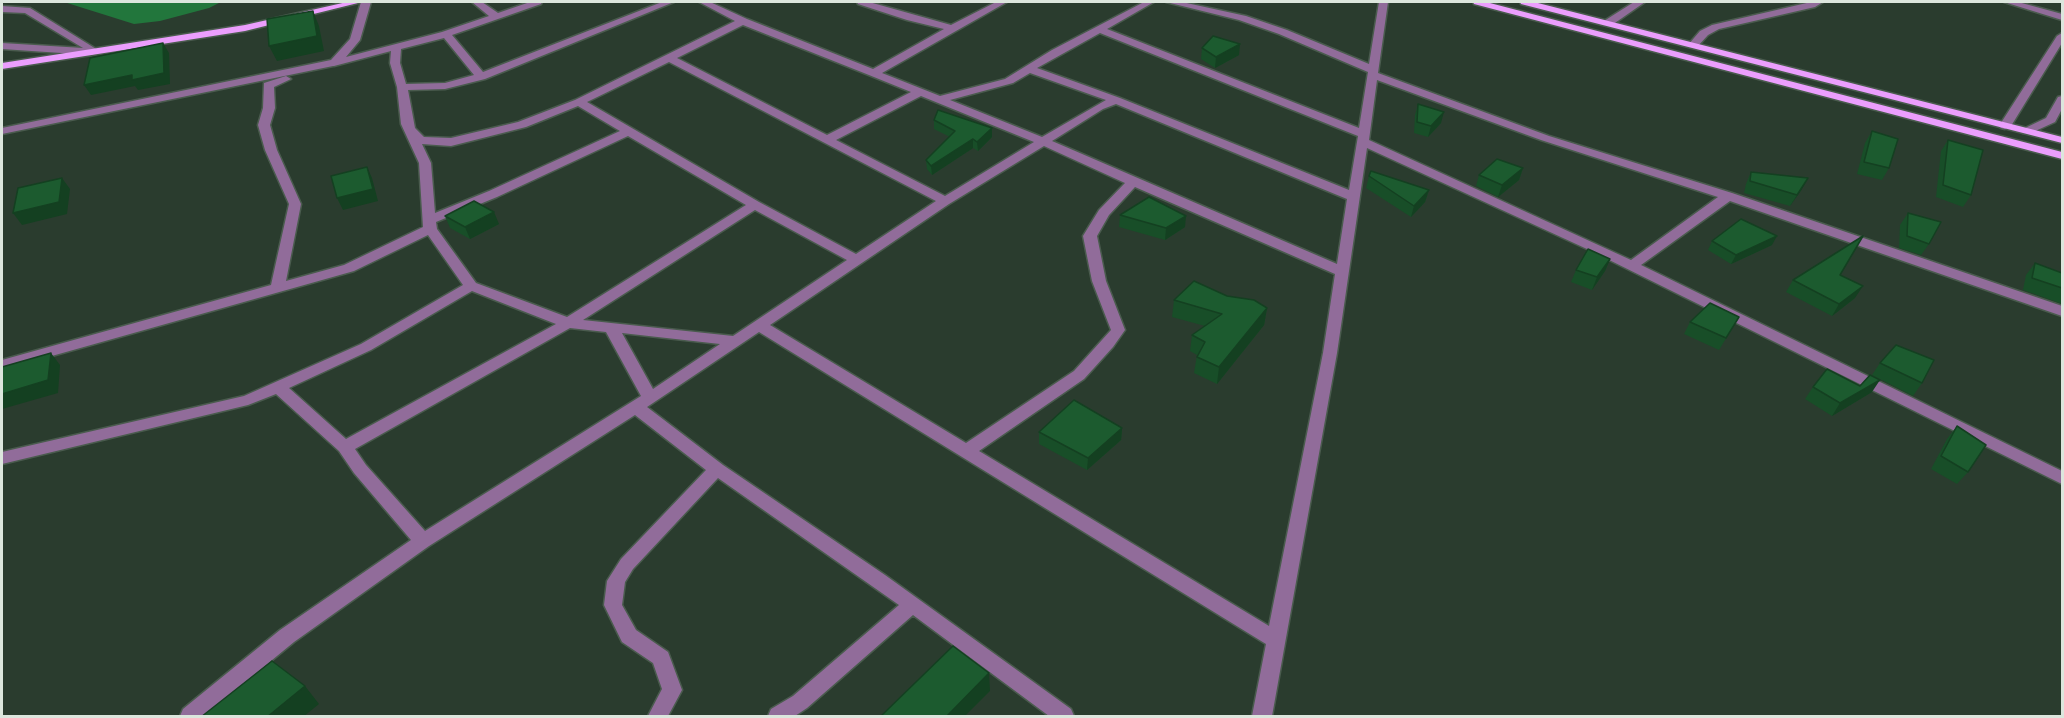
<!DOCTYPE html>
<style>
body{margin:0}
#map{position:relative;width:2064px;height:718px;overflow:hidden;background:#2a3c2e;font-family:"PT Serif",serif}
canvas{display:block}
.frame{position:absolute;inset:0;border:3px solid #dce6dd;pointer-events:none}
</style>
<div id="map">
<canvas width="2064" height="718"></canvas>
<div class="frame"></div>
</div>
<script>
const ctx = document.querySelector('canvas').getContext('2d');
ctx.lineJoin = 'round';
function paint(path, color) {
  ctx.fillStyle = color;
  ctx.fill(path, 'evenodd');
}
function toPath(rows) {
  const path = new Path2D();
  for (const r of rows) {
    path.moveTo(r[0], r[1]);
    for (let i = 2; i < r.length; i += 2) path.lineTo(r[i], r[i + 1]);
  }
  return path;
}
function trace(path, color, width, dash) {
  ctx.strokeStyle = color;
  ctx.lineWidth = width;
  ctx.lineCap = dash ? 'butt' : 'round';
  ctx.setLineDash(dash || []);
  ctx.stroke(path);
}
const water = toPath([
 [64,2,221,2,209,8,160,21,134,24]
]);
const minor = toPath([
 [361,2,371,2,360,40,346,57,442,32,489,16,472,2,482,2,498,13,530,2,542,2,541,4,452,35,483,72,662,2,674,2,485,79,445,89,408,90,415,128,424,137,451,138,518,122,575,100,735,21,699,2,710,2,747,19,873,69,944,29,907,20,858,4,857,2,869,2,951,25,996,2,1007,2,882,73,940,96,1005,79,1052,50,1144,2,1154,2,1107,29,1359,128,1368,72,1279,34,1239,20,1166,2,1182,2,1246,16,1287,30,1369,64,1379,2,1388,2,1378,73,1549,136,1732,193,2062,306,2062,316,1730,201,1641,265,2062,471,2062,484,1587,249,1367,148,1337,353,1272,716,1252,716,1266,644,759,332,647,407,723,465,885,575,1071,709,1074,716,1049,716,913,615,807,708,795,716,768,716,771,709,793,696,899,605,718,478,633,569,625,582,622,605,636,630,668,652,682,690,668,716,648,716,662,689,653,663,622,642,604,605,607,581,621,559,706,470,635,415,429,546,294,642,204,716,180,716,183,709,280,630,411,540,354,473,339,451,276,394,248,405,2,464,2,452,244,396,361,344,463,285,428,235,354,271,2,370,2,360,271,285,289,204,265,150,258,125,263,108,264,83,286,76,291,79,274,87,275,108,270,125,277,150,301,204,286,281,344,265,423,227,419,163,401,124,397,87,390,63,391,51,334,66,333,66,2,134,2,128,331,60,350,39,361,2],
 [743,25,869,75,911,92,827,135,677,58,743,25],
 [1100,33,1358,136,1349,190,1120,98,1037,68,1100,33],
 [444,38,474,75,445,83,406,84,400,63,401,49,444,38],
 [669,62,823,142,936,201,856,254,759,202,587,102,669,62],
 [1030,73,1106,100,1042,137,950,100,1013,83,1030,73],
 [1377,80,1541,140,1718,197,1631,260,1369,140,1377,80],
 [921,96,1034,142,945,196,836,140,921,96],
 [1116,104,1347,199,1337,264,1052,141,1103,109,1116,104],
 [578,106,620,131,489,191,435,213,431,163,422,144,451,146,526,127,578,106],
 [628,136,746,205,567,317,476,283,437,229,436,222,497,197,628,136],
 [1044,146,1125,183,1099,210,1083,236,1092,281,1111,330,1074,371,966,443,770,325,949,204,1044,146],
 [1135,187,1335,274,1323,353,1269,626,979,451,1084,379,1113,347,1125,330,1106,281,1097,236,1109,215,1135,187],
 [755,210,847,260,733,336,583,320,755,210],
 [472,291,556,324,346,439,289,388,371,350,472,291],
 [570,328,606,332,641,396,425,531,366,465,355,449,570,328],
 [622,333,720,344,653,389,622,333],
 [1634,2,1645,2,1612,25,1604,25,1604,21,1634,2],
 [1811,2,1823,2,1815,7,1719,29,1708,35,1697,47,1688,45,1700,31,1712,25,1811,2],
 [2004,2,2018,2,2062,14,2062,20,2004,2],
 [2,6,30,8,101,52,91,55,2,49,2,43,83,48,25,13,2,12,2,6],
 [2062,33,2062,43,2011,126,2005,129,2001,128,1999,126,2057,36,2062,33],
 [2062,96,2062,109,2055,122,2031,133,2023,133,2023,129,2046,118,2058,97,2062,96]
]);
const major = toPath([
 [347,2,362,2,245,31,2,69,2,63,245,25,347,2],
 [1473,2,1486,2,2062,152,2062,159,1474,4,1473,2],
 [1520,2,1534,2,2062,137,2062,143,1521,4,1520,2]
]);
const wall = toPath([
 [1202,48,1239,55,1215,68,1201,59],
 [1418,104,1441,123,1428,137,1414,133,1415,115],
 [934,120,992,137,978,151,973,148,932,175,927,169,926,160,950,137,934,129],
 [1872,131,1889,168,1882,180,1857,174,1865,143],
 [1948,140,1971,195,1963,207,1936,197,1941,151],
 [1523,168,1519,180,1498,197,1476,186,1479,175],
 [1751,172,1802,189,1790,206,1744,193,1746,184],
 [1369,176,1429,190,1425,202,1411,217,1366,188],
 [1908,213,1929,244,1921,255,1899,248,1900,225],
 [1120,215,1185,227,1165,240,1119,227],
 [445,216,499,224,470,239,450,228],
 [1712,241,1772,245,1731,264,1708,250],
 [1610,259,1605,271,1592,290,1571,282,1576,270],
 [2035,263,2062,273,2062,304,2023,290,2026,275],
 [1840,275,1855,298,1832,316,1786,292,1793,280],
 [1227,296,1267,308,1264,325,1217,384,1194,373,1197,355,1190,351,1192,335,1205,326,1172,317,1174,300],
 [1739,317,1719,350,1684,334,1690,322],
 [1880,363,1922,383,1913,396,1872,375],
 [1813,387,1872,392,1832,416,1805,399],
 [1957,426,1968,472,1957,484,1931,469,1947,439],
 [1122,428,1121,440,1087,470,1039,444,1039,432]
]);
const shadedWall = toPath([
 [313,11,319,26,324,51,277,61,269,46],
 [163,43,169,53,170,84,138,90,135,86,91,95,84,85],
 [1240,44,1239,55,1215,68,1216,57],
 [1444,112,1441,123,1428,137,1431,126],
 [992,128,992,137,978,151,977,142],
 [973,139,973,148,932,175,931,166],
 [367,167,372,178,378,201,343,210,337,198],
 [1523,168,1519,180,1498,197,1502,185],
 [62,178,70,189,67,214,22,225,13,213],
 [1808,178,1802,189,1790,206,1797,195],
 [1429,190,1425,202,1411,217,1414,206],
 [494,212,499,224,470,239,465,227],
 [1186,216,1185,227,1165,240,1166,228],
 [1777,236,1772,245,1731,264,1736,255],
 [1610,259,1605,271,1592,290,1597,277],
 [1863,286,1855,298,1832,316,1839,304],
 [1267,308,1264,325,1217,384,1219,367],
 [51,353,60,365,58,393,2,409,2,394],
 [1880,380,1872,392,1832,416,1840,403],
 [1122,428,1121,440,1087,470,1088,458],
 [989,673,990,691,964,717,946,717],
 [305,686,319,704,303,717,267,717]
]);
const building = toPath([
 [313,11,317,36,269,46,267,19,313,11],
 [1213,36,1240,44,1216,57,1202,48,1213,36],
 [163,43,164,73,132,80,132,75,84,85,90,58,163,43],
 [1418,104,1444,112,1431,126,1417,122,1418,104],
 [938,110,992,128,977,142,973,139,931,166,926,160,955,131,934,120,938,110],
 [1872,131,1898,139,1889,168,1864,162,1872,131],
 [1948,140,1983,150,1971,195,1943,185,1948,140],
 [1497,159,1523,168,1502,185,1479,175,1497,159],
 [367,167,373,189,337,198,331,176,367,167],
 [1371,171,1429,190,1414,206,1369,176,1371,171],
 [1751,172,1808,178,1797,195,1750,181,1751,172],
 [62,178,59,202,13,213,18,188,62,178],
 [1149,197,1186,216,1166,228,1120,215,1149,197],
 [474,201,494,212,465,227,445,216,474,201],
 [1908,213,1941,222,1929,244,1907,236,1908,213],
 [1741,219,1777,236,1736,255,1712,241,1741,219],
 [1863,236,1840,275,1863,286,1839,304,1793,280,1863,236],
 [1588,249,1610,259,1597,277,1576,270,1588,249],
 [2035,263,2062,273,2062,288,2032,278,2035,263],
 [1194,281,1227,296,1254,300,1267,308,1219,367,1197,357,1205,342,1192,335,1222,314,1174,300,1194,281],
 [1710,303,1739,317,1726,338,1690,322,1710,303],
 [1896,345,1934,360,1922,383,1880,363,1896,345],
 [51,353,48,380,2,394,2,367,51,353],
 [1827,369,1860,386,1870,375,1880,380,1840,403,1813,387,1827,369],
 [1074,400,1122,428,1088,458,1039,432,1074,400],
 [1957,426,1986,445,1968,472,1941,456,1957,426],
 [953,646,989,673,946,717,880,717,953,646],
 [272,661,305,686,267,717,201,717,272,661]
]);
paint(water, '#22763c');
trace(minor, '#4a5b4e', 3);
trace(major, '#4a5b4e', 3);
paint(minor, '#916c9a');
paint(major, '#eb9efd');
paint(wall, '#184e28');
paint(shadedWall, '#144021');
paint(building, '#1c5b2f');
trace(building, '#144021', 1.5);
</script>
